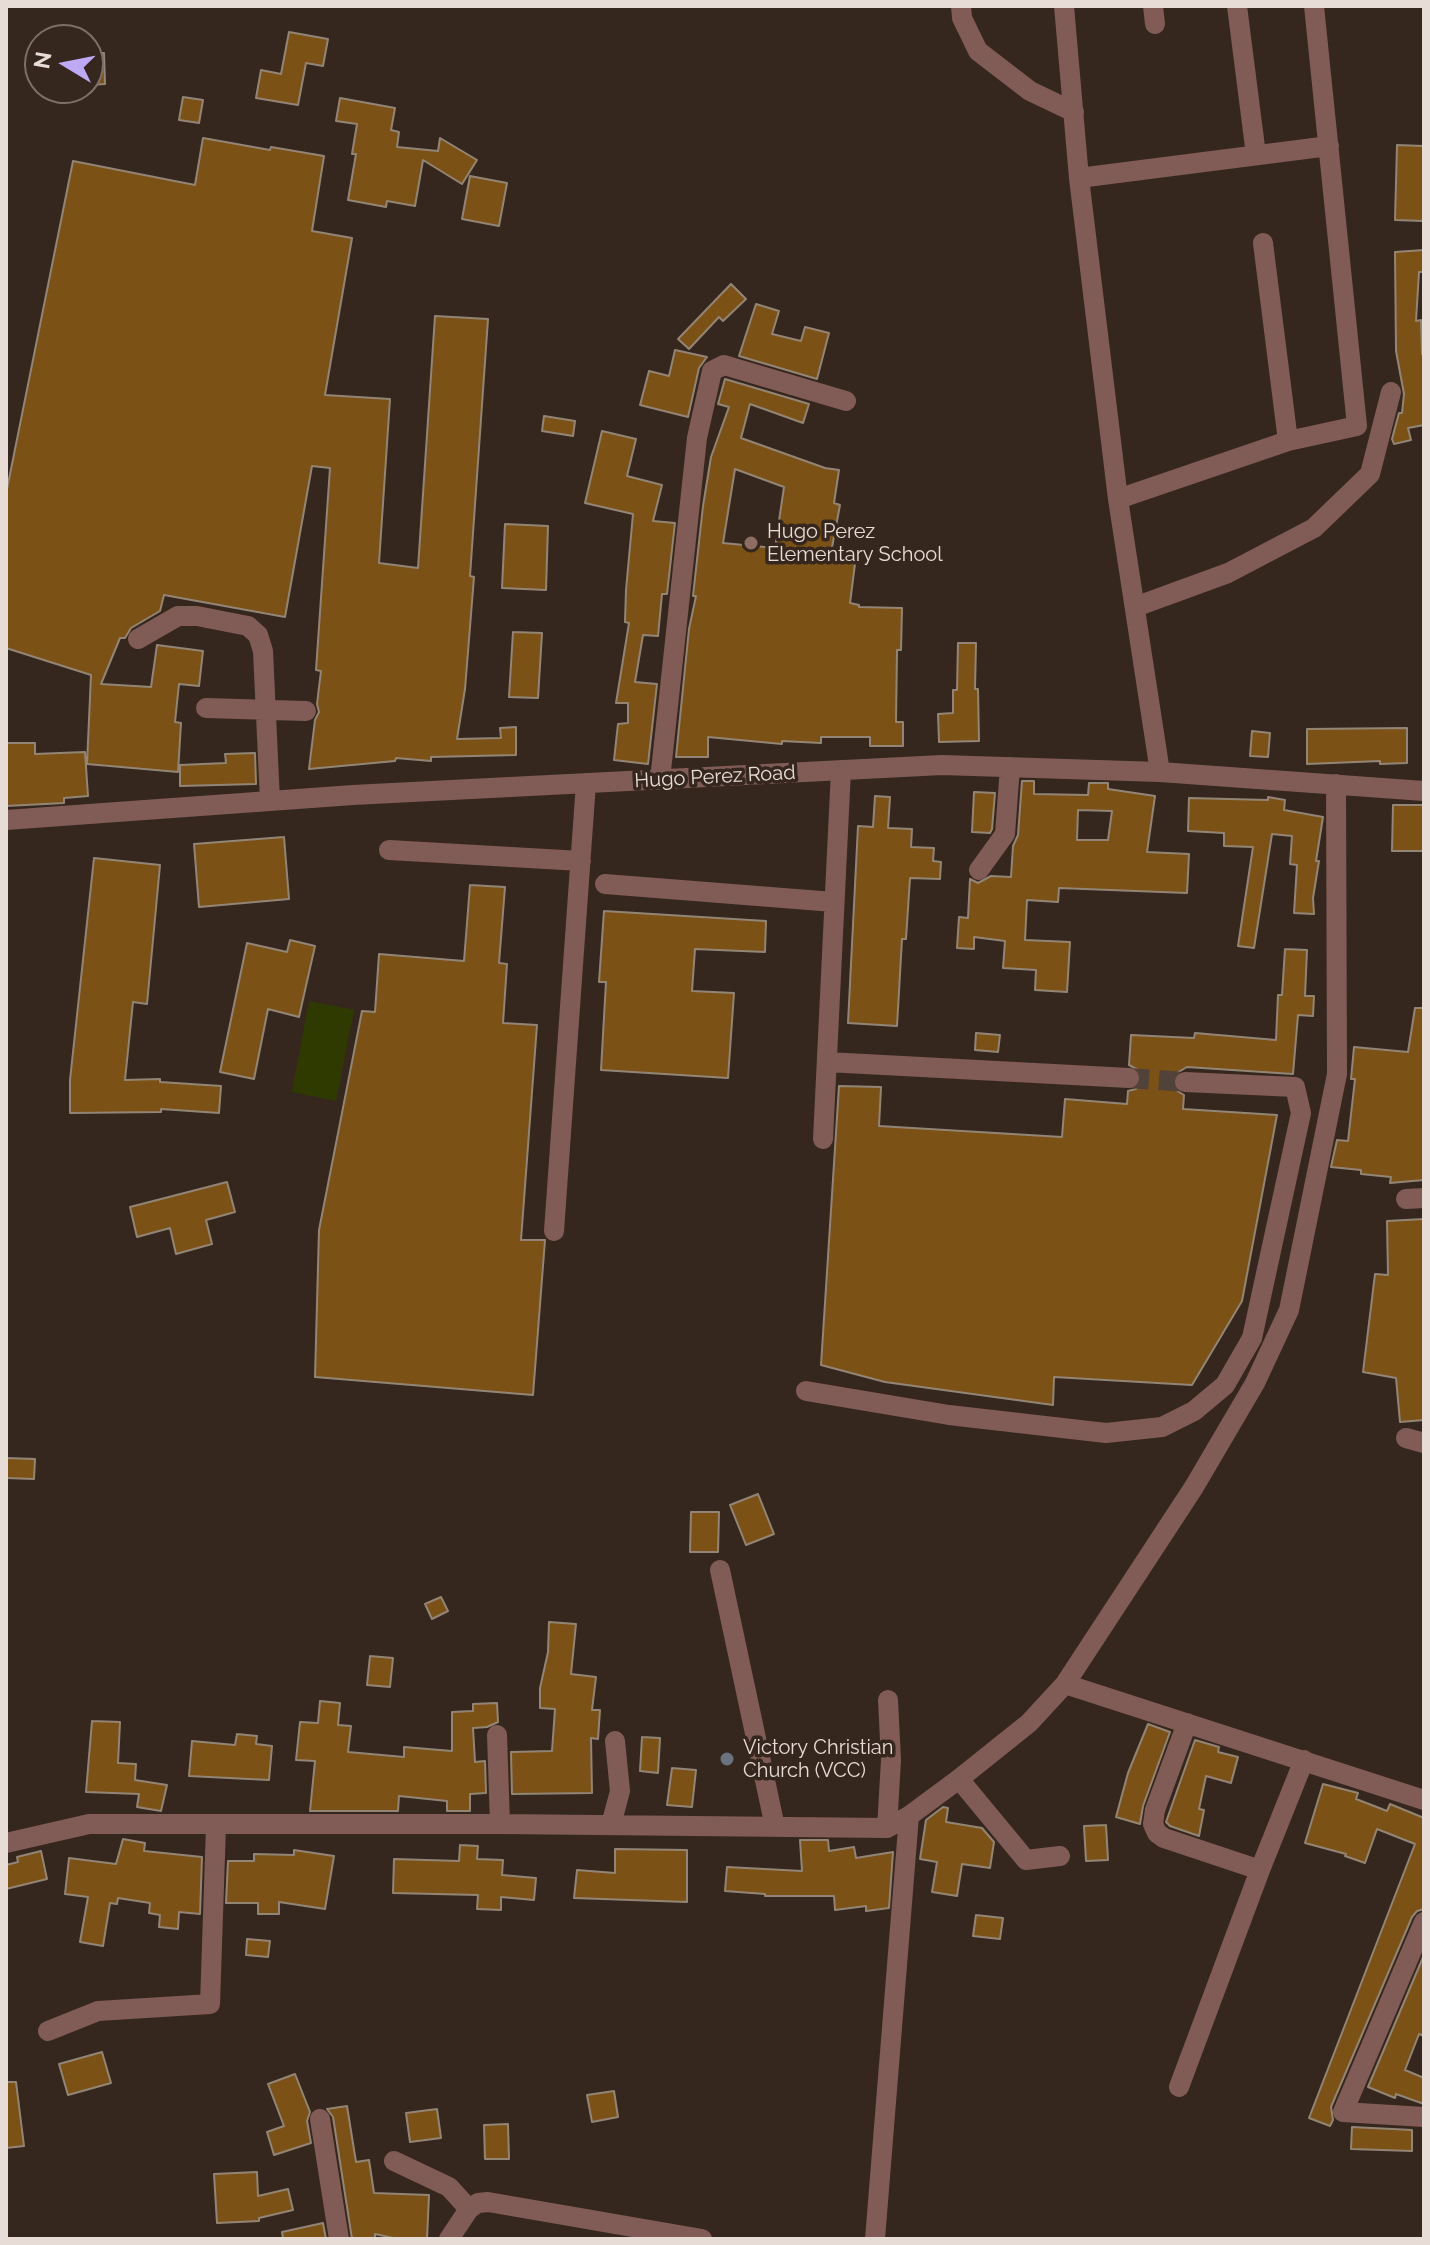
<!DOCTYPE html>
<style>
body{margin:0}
#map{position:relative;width:1430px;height:2245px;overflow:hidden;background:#36271e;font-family:Raleway,sans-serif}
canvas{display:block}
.frame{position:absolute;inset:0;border:8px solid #e7dcd6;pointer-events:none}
.north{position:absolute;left:24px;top:24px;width:80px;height:80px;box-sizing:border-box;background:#36271e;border:2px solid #7d6f68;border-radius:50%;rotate:280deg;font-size:22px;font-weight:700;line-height:32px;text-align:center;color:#e7dcd6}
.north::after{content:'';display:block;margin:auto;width:28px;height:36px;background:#bea9f4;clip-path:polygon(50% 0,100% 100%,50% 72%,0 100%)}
</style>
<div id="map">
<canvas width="1430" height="2245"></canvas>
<div class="frame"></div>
<div class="north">N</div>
</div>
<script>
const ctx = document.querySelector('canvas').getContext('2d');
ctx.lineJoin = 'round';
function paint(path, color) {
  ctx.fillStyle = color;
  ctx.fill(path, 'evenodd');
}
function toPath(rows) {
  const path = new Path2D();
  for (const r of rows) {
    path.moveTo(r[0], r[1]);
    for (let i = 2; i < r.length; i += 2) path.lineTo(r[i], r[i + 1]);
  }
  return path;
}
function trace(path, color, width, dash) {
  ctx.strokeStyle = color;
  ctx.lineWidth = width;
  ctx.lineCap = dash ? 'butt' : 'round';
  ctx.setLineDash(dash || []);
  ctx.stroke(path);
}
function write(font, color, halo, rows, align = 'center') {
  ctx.font = font + ' Raleway,sans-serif';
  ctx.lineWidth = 7;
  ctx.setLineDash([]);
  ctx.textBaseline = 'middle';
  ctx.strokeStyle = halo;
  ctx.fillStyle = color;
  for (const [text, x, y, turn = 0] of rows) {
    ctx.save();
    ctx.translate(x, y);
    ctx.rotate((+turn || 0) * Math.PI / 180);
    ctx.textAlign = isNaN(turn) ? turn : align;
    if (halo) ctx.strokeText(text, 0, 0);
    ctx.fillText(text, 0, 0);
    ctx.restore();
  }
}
const green = toPath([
 [309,1001,354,1010,336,1101,292,1092]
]);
const building = toPath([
 [289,32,328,39,323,66,306,63,298,105,256,98,261,70,281,74,289,32],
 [88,53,104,53,105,84,88,85,88,53],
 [183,97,203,100,199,123,179,120,183,97],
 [340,98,395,108,391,130,399,132,397,147,438,151,440,138,477,160,462,184,423,160,415,206,387,201,386,207,348,200,356,154,352,154,357,124,336,121,340,98],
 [203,138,270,150,271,147,324,156,312,231,352,238,325,395,390,399,379,563,418,568,435,316,488,319,470,576,474,577,465,689,457,739,501,738,500,728,516,727,516,755,431,757,431,761,396,758,395,761,309,769,315,720,319,712,317,704,321,671,316,670,330,468,312,466,285,617,164,595,160,611,131,628,125,638,120,638,101,684,151,687,157,645,203,651,199,686,179,684,175,722,181,723,178,772,87,764,91,675,6,648,6,494,73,161,195,185,203,138],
 [1397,145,1424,146,1424,221,1395,220,1397,145],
 [470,176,507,183,499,226,462,219,470,176],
 [1424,250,1424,272,1419,272,1416,321,1421,320,1422,354,1424,354,1424,425,1408,428,1411,440,1394,444,1392,439,1399,413,1402,413,1404,394,1396,351,1395,252,1424,250],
 [731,284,746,299,723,321,719,317,689,349,678,339,731,284],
 [756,304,779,311,772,334,801,341,805,327,829,333,817,379,739,356,756,304],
 [675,350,707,357,699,368,688,417,640,405,649,371,669,376,675,350],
 [725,379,809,404,803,423,750,404,741,438,825,468,839,470,834,503,840,505,831,553,856,556,850,603,859,605,859,607,902,608,901,650,897,650,896,722,903,722,903,746,870,746,870,737,821,737,821,743,782,741,782,744,708,737,708,757,676,757,689,629,696,596,693,596,703,506,711,457,729,407,718,404,725,379],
 [735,469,784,487,775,548,723,543,735,469],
 [544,416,575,421,573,436,542,431,544,416],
 [602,431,636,439,627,476,662,485,653,521,675,523,667,594,662,594,658,636,643,635,635,682,657,684,648,764,614,760,618,724,628,723,628,703,616,703,629,623,625,622,626,590,633,514,585,503,602,431],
 [505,524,548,526,546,590,502,588,505,524],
 [513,632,542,633,538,698,509,697,513,632],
 [958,643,976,643,975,689,978,689,979,741,939,742,938,714,953,713,953,690,957,690,958,643],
 [1407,728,1407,763,1380,764,1380,761,1307,764,1307,729,1407,728],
 [1252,731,1270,733,1268,757,1250,756,1252,731],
 [6,743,35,743,35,754,85,752,88,796,64,798,64,803,6,806,6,743],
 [255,753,256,784,180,786,180,765,226,763,225,754,255,753],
 [1022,781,1034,781,1034,794,1088,795,1089,783,1108,783,1108,789,1155,796,1147,852,1189,854,1187,893,1059,888,1058,902,1027,900,1025,940,1070,942,1067,992,1035,990,1036,970,1003,968,1005,941,974,937,974,949,957,948,959,917,968,918,970,879,978,883,991,876,1011,877,1013,846,1018,835,1022,781],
 [1078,810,1112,811,1108,840,1077,840,1078,810],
 [974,792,995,793,992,829,990,833,972,832,974,792],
 [875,796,890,797,888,828,912,829,911,847,934,848,933,861,941,862,940,879,910,878,906,939,902,939,897,1026,848,1023,858,826,873,827,875,796],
 [1268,797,1285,800,1284,810,1323,817,1316,861,1319,861,1313,898,1314,914,1294,913,1297,865,1290,864,1292,836,1272,834,1254,948,1238,946,1253,847,1224,846,1224,833,1188,831,1189,798,1268,800,1268,797],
 [1393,805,1424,805,1424,851,1392,851,1393,805],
 [284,837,289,899,199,907,194,844,284,837],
 [94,858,160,865,147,1004,133,1002,125,1080,160,1079,160,1082,221,1086,219,1113,161,1109,161,1112,70,1113,70,1080,94,858],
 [470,885,505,887,499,963,507,964,503,1023,537,1025,521,1240,545,1240,533,1395,315,1377,319,1230,362,1011,375,1012,379,954,464,961,470,885],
 [604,911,766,921,765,952,695,949,692,991,734,993,728,1078,601,1070,606,982,599,982,604,911],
 [290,940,315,946,299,1017,268,1009,254,1079,220,1072,247,943,287,952,290,940],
 [1285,949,1307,950,1305,996,1314,996,1313,1016,1298,1015,1293,1074,1187,1067,1175,1074,1172,1081,1174,1089,1184,1095,1183,1109,1277,1115,1242,1301,1192,1385,1054,1377,1053,1405,885,1382,821,1365,839,1086,881,1087,879,1126,1062,1137,1065,1099,1127,1104,1128,1091,1136,1089,1142,1079,1140,1071,1129,1065,1131,1035,1194,1038,1195,1033,1276,1040,1278,995,1282,995,1285,949],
 [1415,1008,1424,1008,1424,1180,1390,1183,1391,1177,1361,1174,1361,1170,1331,1167,1337,1140,1348,1141,1355,1079,1351,1079,1354,1047,1408,1052,1415,1008],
 [976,1033,1000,1035,998,1052,975,1050,976,1033],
 [227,1182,235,1212,206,1220,212,1244,176,1254,170,1228,137,1237,130,1207,227,1182],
 [1424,1219,1424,1420,1400,1422,1396,1378,1363,1372,1375,1274,1388,1275,1387,1221,1424,1219],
 [6,1458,35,1459,34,1479,6,1478,6,1458],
 [758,1494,774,1534,746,1545,730,1505,758,1494],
 [691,1512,719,1512,718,1552,690,1552,691,1512],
 [441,1597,448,1611,432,1619,425,1604,441,1597],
 [549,1622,576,1624,571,1674,596,1677,592,1710,600,1710,598,1739,591,1738,592,1793,512,1794,511,1752,552,1751,555,1709,540,1708,540,1688,548,1652,549,1622],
 [370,1656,393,1658,390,1687,367,1685,370,1656],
 [320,1701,340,1703,338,1725,351,1726,348,1752,404,1757,404,1747,452,1751,452,1712,473,1711,473,1704,497,1703,498,1722,487,1727,473,1728,475,1762,485,1761,486,1793,470,1794,470,1811,447,1811,447,1801,399,1796,398,1811,310,1811,315,1761,296,1760,300,1722,318,1723,320,1701],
 [92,1721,120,1722,118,1763,136,1764,135,1780,167,1785,161,1811,137,1807,139,1794,86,1792,92,1721],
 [1148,1724,1170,1732,1143,1806,1140,1824,1116,1817,1128,1773,1148,1724],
 [237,1734,257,1736,256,1744,272,1746,269,1780,189,1776,192,1741,235,1745,237,1734],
 [642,1737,660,1738,658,1773,640,1771,642,1737],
 [1195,1740,1219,1747,1218,1752,1238,1757,1231,1783,1206,1776,1199,1809,1204,1810,1199,1836,1170,1826,1166,1822,1195,1740],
 [672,1768,696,1770,692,1807,667,1805,672,1768],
 [1323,1784,1358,1793,1356,1799,1387,1811,1390,1804,1424,1818,1424,1909,1417,1911,1412,1917,1331,2107,1333,2120,1330,2126,1309,2118,1415,1844,1377,1829,1365,1863,1345,1856,1346,1854,1305,1843,1323,1784],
 [943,1807,948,1808,946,1822,982,1828,994,1842,990,1868,962,1864,957,1896,932,1892,937,1862,920,1859,926,1820,943,1807],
 [1106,1825,1108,1860,1086,1861,1084,1826,1106,1825],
 [123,1839,145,1843,144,1851,202,1857,200,1914,179,1912,178,1929,159,1927,160,1915,149,1913,150,1903,118,1898,117,1904,110,1903,103,1946,80,1942,88,1897,65,1894,69,1858,116,1864,123,1839],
 [800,1840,828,1840,829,1851,854,1847,856,1858,893,1852,889,1908,866,1911,866,1906,835,1910,834,1896,765,1896,765,1894,725,1891,727,1867,802,1871,800,1840],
 [460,1845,478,1846,477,1859,503,1860,502,1875,536,1878,534,1900,501,1897,501,1910,477,1909,478,1895,393,1893,394,1859,459,1861,460,1845],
 [615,1849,687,1850,687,1902,574,1898,577,1870,615,1873,615,1849],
 [294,1850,334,1856,325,1909,279,1902,279,1914,258,1914,258,1903,226,1903,228,1861,254,1861,254,1854,294,1855,294,1850],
 [41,1851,47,1879,6,1889,6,1865,18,1862,17,1857,41,1851],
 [976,1915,1003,1918,1000,1939,973,1936,976,1915],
 [247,1939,270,1941,268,1957,246,1955,247,1939],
 [1424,1955,1424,2036,1419,2034,1405,2070,1424,2078,1424,2104,1396,2094,1395,2098,1368,2087,1424,1955],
 [102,2052,111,2083,68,2095,59,2064,102,2052],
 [295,2074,310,2112,307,2121,311,2143,274,2155,267,2132,284,2126,268,2084,295,2074],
 [6,2082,16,2082,24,2146,6,2148,6,2082],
 [614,2091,618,2117,592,2122,587,2095,614,2091],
 [347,2106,356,2162,369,2160,374,2193,429,2195,427,2239,398,2239,375,2234,375,2239,352,2239,333,2117,327,2109,347,2106],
 [437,2109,441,2138,410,2142,406,2113,437,2109],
 [508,2124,509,2159,485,2159,484,2125,508,2124],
 [1352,2127,1412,2130,1412,2151,1351,2149,1352,2127],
 [257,2172,258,2196,288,2189,293,2210,259,2218,259,2221,217,2223,214,2174,257,2172],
 [323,2223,326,2239,283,2239,282,2232,323,2223]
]);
const minorTunnel = toPath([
 [1129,1078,1185,1082]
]);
const minor = toPath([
 [961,6,962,18,978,51,1030,91,1074,112],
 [1064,6,1079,178,1118,499,1160,772],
 [1153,6,1155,24],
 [1237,6,1256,155],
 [1079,178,1329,146],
 [1263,243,1288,441],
 [1118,499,1288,441,1357,426,1314,6],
 [1135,607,1228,573,1314,528,1370,474,1391,392],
 [138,639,178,616,197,616,248,626,258,635,263,651,270,801],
 [206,708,306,711],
 [660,780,697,438,712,371,724,365,846,401],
 [6,820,353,795,942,765,1160,772,1424,791],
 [389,850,581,861],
 [979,870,1005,834,1010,767],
 [605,884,834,902],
 [827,1062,1129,1078],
 [823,1139,841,770],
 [1406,1199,1424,1198],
 [554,1231,586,783],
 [806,1391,949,1415,1106,1433,1162,1427,1194,1411,1225,1385,1252,1338,1301,1113,1295,1087,1185,1082],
 [1406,1438,1424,1443],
 [720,1570,775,1827],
 [1065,1684,1424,1800],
 [1187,1723,1155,1810,1153,1824,1157,1833,1164,1838,1260,1870],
 [497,1735,500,1824],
 [959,1779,1026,1860,1060,1856],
 [611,1825,620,1791,615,1741],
 [887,1828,891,1760,888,1700],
 [6,1843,89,1824,500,1824,887,1828,909,1816,959,1779,1029,1723,1065,1684,1194,1487,1255,1383,1289,1310,1337,1074,1336,784],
 [1424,1922,1343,2112,1424,2117],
 [48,2031,98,2011,210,2004,216,1826],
 [1179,2087,1260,1870,1304,1760],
 [320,2119,339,2239],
 [394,2161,449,2187,469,2209],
 [449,2239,469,2209,478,2203,488,2202,702,2239],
 [875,2239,909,1816]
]);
const markers = [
 [751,543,8,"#8d6e63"],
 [727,1759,8,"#6b7280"]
];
const poiNames = [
 ["Hugo Perez",767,532],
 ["Elementary School",767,555],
 ["Victory Christian",743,1748],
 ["Church (VCC)",743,1771]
];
const streetNames = [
 ["Hugo Perez Road",715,777,-3]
];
paint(green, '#2f3a00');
paint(building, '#7b5115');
trace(building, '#938576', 2);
trace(minorTunnel, '#51423a', 20, [20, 10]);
trace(minor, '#815b56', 20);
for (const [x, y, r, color] of markers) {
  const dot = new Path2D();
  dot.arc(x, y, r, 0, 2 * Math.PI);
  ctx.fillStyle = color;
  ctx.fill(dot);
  trace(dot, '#36271e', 3);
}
write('20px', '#e7dcd6', '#36271e', poiNames, 'left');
write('20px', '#e7dcd6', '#36271e', streetNames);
</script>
